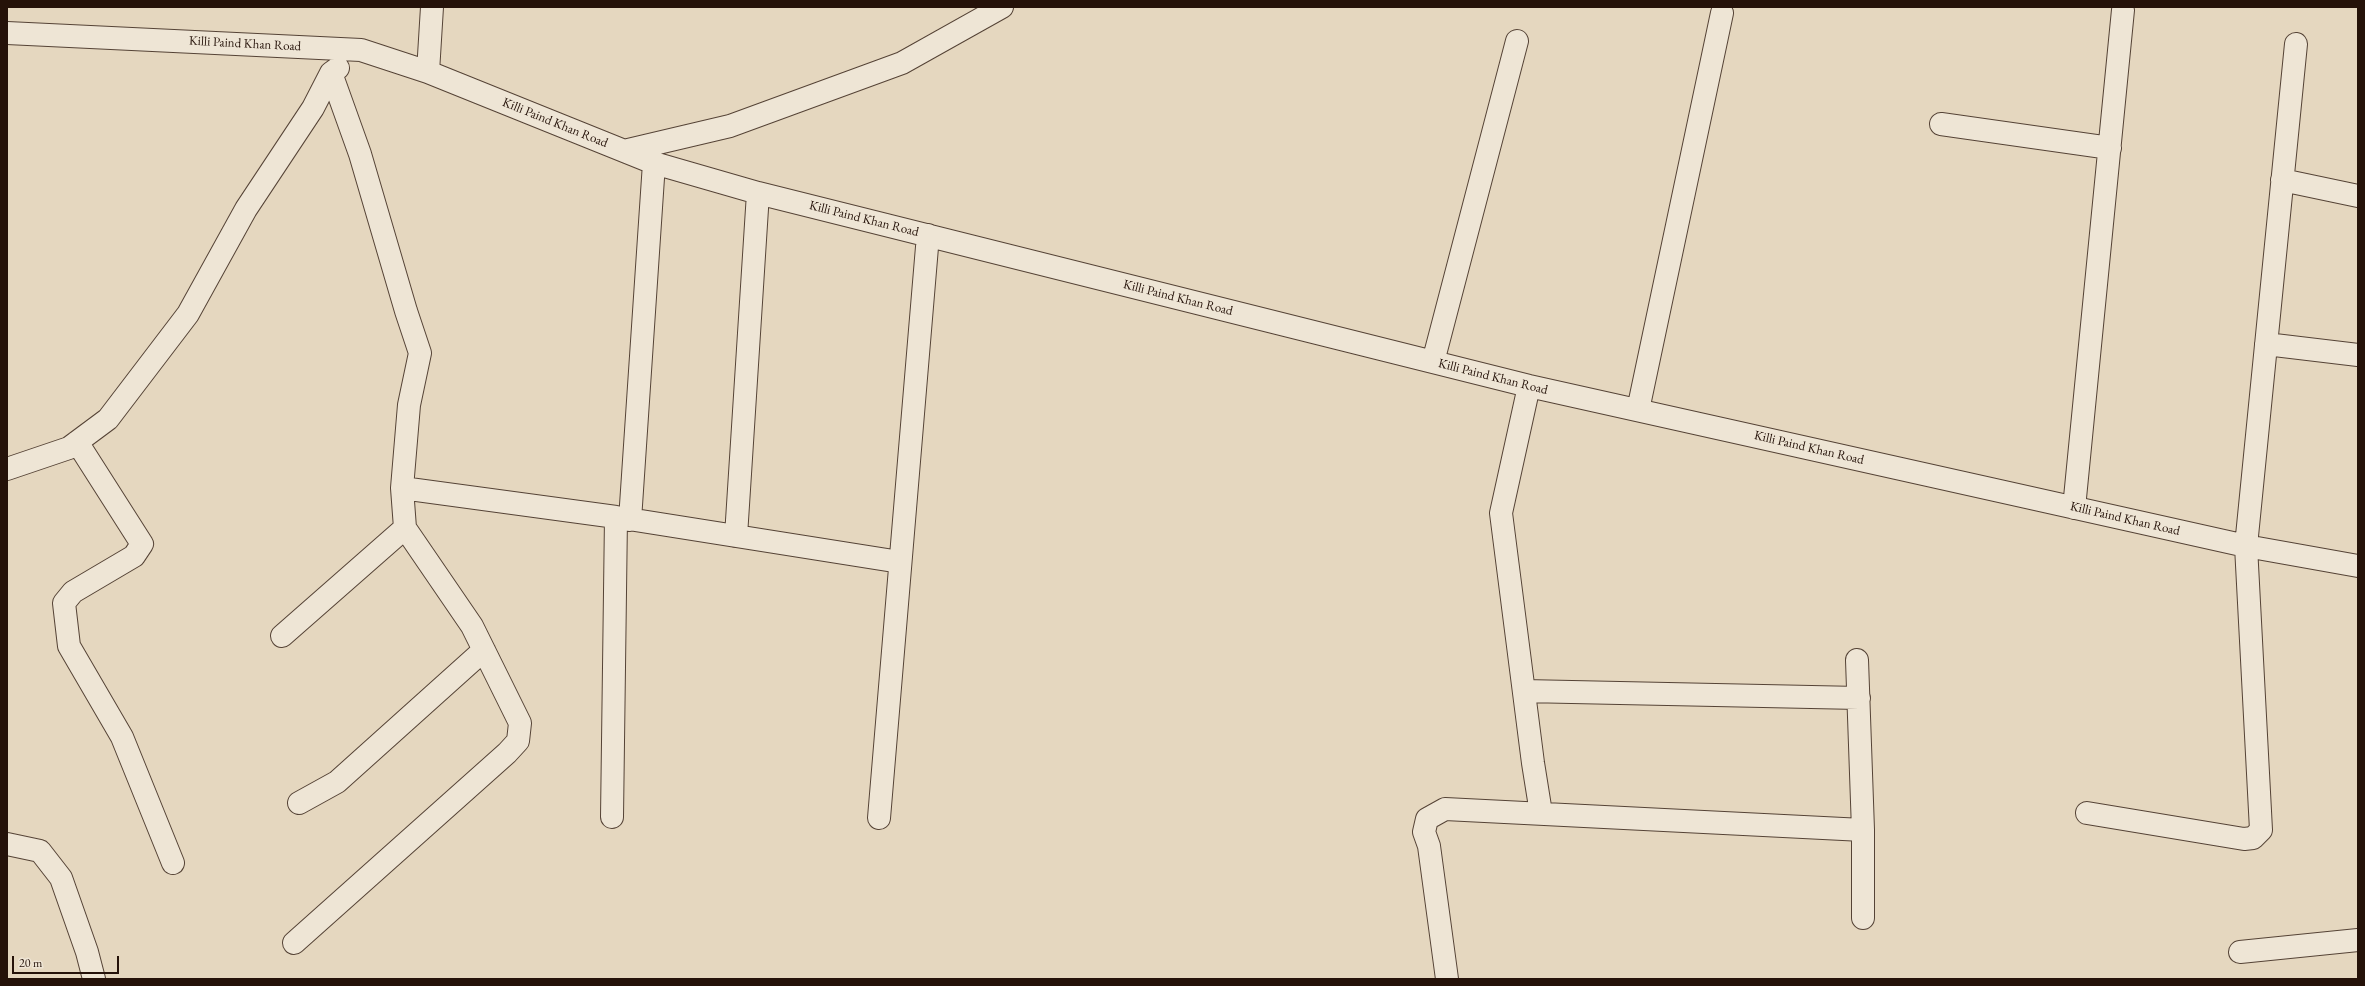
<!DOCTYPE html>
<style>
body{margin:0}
#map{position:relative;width:2365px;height:986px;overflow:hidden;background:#e5d7bf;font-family:"EB Garamond",serif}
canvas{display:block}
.frame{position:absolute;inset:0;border:8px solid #251209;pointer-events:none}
.scale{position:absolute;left:12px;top:956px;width:107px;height:18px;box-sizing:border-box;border:2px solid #251209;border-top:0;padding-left:5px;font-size:12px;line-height:14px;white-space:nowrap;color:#251209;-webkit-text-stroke:3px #eee5d5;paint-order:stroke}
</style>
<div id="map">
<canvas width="2365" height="986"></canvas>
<div class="frame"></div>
<div class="scale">20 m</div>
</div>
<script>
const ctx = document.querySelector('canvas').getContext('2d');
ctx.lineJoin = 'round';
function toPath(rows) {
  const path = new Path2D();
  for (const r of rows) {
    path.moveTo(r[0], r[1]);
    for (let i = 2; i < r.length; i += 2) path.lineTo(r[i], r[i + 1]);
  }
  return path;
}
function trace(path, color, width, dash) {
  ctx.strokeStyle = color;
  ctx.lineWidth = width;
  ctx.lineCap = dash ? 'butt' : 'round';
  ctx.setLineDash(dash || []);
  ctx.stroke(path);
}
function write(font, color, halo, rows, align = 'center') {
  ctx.font = font + ' "EB Garamond",serif';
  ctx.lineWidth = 3;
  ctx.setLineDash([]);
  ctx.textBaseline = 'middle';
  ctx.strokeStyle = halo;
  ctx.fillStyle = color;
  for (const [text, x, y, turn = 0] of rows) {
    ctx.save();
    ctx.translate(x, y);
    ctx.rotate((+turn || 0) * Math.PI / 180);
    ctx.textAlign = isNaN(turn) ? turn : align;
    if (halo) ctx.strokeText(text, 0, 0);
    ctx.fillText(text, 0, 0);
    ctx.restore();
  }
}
const minor = toPath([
 [7,33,361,50,428,72,654,163,758,193,1529,386,2246,546,2358,566],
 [428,72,432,7],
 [1941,124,2110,148],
 [624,151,730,126,902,63,1002,7],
 [2282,180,2358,196],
 [2266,344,2358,355],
 [1433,362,1517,41],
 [1529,386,1501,513,1533,763,1541,813],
 [1638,410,1722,13],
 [77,442,142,544,134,556,73,592,64,603,69,646,122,737,173,863],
 [7,469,69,448,108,419,188,314,246,209,313,108,331,73,338,68],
 [402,488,616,517,900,562],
 [2074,508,2123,10],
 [630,520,654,163],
 [736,536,758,193],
 [282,636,405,528],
 [1857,660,1863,830,1863,918],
 [1524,691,1859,698],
 [299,803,337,782,484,650],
 [2087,813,2244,839,2253,838,2261,830,2246,546,2296,44],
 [612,817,616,517],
 [879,818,928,235],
 [7,844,40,851,61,878,87,952,94,979],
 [294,943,507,753,518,741,520,723,472,626,405,528,402,488,409,405,420,353,406,311,360,154,331,73],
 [2240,952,2358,940],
 [1447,979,1429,846,1424,832,1427,819,1445,809,1863,830]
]);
const streetNames = [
 ["Killi Paind Khan Road",245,44,3],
 ["Killi Paind Khan Road",555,123,22],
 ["Killi Paind Khan Road",864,219,14],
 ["Killi Paind Khan Road",1178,298,14],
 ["Killi Paind Khan Road",1493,377,14],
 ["Killi Paind Khan Road",1809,448,13],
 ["Killi Paind Khan Road",2125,519,13]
];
trace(minor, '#554336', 24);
trace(minor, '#eee5d5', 22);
write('13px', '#251209', '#eee5d5', streetNames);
</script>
